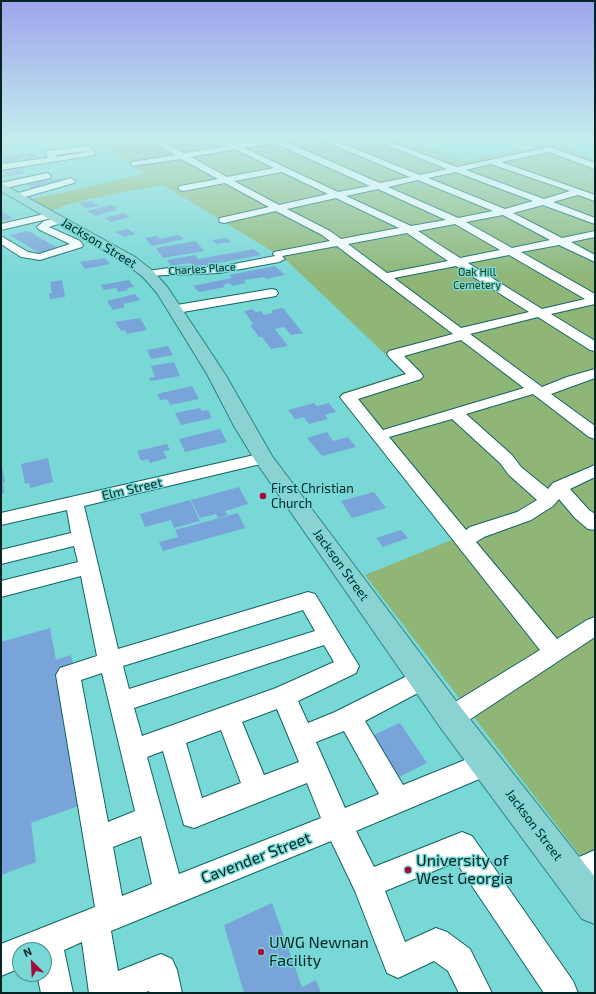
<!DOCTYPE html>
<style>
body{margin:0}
#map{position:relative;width:596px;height:994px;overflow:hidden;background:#78d8d6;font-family:"Exo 2",sans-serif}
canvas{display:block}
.frame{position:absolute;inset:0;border:2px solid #052524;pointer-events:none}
.north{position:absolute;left:12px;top:942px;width:40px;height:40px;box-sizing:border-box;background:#78d8d6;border:1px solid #4a908f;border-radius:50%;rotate:336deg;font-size:11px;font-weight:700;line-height:16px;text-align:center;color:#052524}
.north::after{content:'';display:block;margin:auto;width:14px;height:18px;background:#a50a39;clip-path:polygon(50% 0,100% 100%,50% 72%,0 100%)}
</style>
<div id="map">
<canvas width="596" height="994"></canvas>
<div class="frame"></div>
<div class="north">N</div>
</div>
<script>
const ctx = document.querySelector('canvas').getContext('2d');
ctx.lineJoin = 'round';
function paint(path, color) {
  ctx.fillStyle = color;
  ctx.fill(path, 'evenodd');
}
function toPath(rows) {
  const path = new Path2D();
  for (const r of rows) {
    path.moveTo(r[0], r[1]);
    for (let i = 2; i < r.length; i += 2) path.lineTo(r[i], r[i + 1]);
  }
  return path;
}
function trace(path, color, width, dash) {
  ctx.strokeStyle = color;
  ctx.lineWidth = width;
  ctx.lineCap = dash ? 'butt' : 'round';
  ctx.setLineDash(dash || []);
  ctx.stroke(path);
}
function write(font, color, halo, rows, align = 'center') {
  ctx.font = font + ' "Exo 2",sans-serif';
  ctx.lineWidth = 3;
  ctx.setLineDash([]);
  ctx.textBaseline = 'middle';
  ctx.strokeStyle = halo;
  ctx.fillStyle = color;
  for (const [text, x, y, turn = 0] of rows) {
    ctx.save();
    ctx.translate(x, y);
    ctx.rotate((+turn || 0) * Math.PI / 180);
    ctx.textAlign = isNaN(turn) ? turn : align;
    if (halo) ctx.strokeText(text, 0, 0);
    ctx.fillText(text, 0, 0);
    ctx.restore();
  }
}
const green = toPath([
 [142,138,400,138,463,161,553,143,595,160,595,875,365,575,454,539,341,393,405,373,285,259,163,185,99,197,69,204,53,210,31,199,88,187,144,174,98,143]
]);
const building = toPath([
 [34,152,38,158,25,160,24,157,20,158,21,160,1,163,1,158,9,157,9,155],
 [23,166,24,169,8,171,6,168],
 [23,170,24,173,21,173,22,174,8,176,6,172],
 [59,178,63,180,37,186,41,188,34,189,24,183,30,182,32,184],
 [91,201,99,206,85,208,80,203],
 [111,205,118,209,96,216,87,211],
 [5,213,13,219,1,220,1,214],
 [123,213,130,217,111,222,104,218],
 [127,229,136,234,124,237,115,232],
 [26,231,30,232,58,248,39,253,10,235],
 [179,235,184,239,152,246,145,238,157,236,160,239],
 [227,238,231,242,216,244,212,240],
 [196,241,204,251,163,258,156,248],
 [254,249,261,255,224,262,219,257,223,262,203,266,202,265,193,266,190,263,171,266,167,260,195,255,198,259],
 [105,258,110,264,85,269,80,262],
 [275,266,285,275,266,279,264,277,244,280,246,283,232,286,230,283,223,285,225,287,199,292,193,286,232,278,229,275],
 [62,280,65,297,50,299,49,293,52,293,50,282],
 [129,280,134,287,127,288,128,290,118,292,116,288,104,290,101,285],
 [135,294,140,300,123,304,125,307,113,310,107,301],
 [283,308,303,333,291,335,284,327,275,329,288,346,271,349,262,337,259,337,250,325,253,324,244,311,253,309,255,312,261,311,264,315,273,313,271,310],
 [140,318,147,330,127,334,125,330,121,331,115,322],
 [168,346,173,355,151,359,147,350],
 [174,362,180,376,151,381,149,378,155,377,151,366],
 [192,386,199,399,170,405,167,399,160,400,157,394],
 [314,403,317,406,329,403,336,412,325,415,328,419,309,424,304,417,295,419,288,410],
 [200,408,202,411,208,410,212,418,181,425,175,413],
 [220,429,227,442,185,452,179,439],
 [327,432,333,441,348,437,356,447,322,456,307,438],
 [167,444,170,450,163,451,167,458,150,463,148,459,141,461,137,451],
 [48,458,53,482,30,488,29,483,25,484,21,464],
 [1,467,2,467,5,483,3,483,4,493,1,494],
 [239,487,248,504,225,511,228,515,218,518,216,514,200,518,191,500],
 [374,492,386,508,352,518,341,501],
 [190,500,200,521,174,528,171,520,145,527,140,514],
 [238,513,245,528,163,551,159,542,178,537,175,530],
 [401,530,408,538,383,547,376,538],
 [50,628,56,660,71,655,75,671,81,805,31,823,36,862,1,875,1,642],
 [400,723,427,763,393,780,367,738],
 [272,903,302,987,316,980,321,993,244,993,224,925]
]);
const minor = toPath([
 [146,138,156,138,184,153,228,146,213,138,223,138,237,144,267,139,266,138,286,138,286,141,284,141,380,183,410,177,317,138,328,138,420,175,447,169,369,138,380,138,457,167,550,147,595,163,595,169,549,152,501,162,595,195,595,201,578,195,553,202,595,218,595,224,543,205,513,213,562,238,595,231,595,237,571,242,595,255,595,262,559,245,521,252,595,294,595,304,551,314,595,341,595,351,590,350,538,317,470,334,542,387,567,377,595,369,595,378,551,394,595,426,595,439,589,437,533,394,466,414,512,455,521,467,548,489,553,483,595,465,595,477,570,489,589,510,595,514,595,530,588,529,575,518,559,499,553,506,531,520,484,537,476,542,557,639,587,620,595,617,595,637,460,726,451,729,442,726,439,718,442,710,540,650,340,397,343,394,406,374,389,357,387,354,389,351,453,334,337,246,282,256,285,259,279,262,219,273,144,276,142,274,144,272,148,271,169,268,219,267,275,256,273,254,274,252,330,241,322,235,276,211,224,223,220,222,219,220,220,218,269,207,225,183,183,191,180,190,178,188,180,186,218,179,181,159,132,166,131,164,132,162,175,155,146,138],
 [274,143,370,186,338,192,244,148,274,143],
 [235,149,274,168,227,177,191,157,235,149],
 [491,164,570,191,544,199,466,170,491,164],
 [282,172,328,194,279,205,234,181,282,172],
 [456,172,533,201,505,209,428,178,456,172],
 [418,180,493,211,458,218,388,187,418,180],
 [378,189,446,220,411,226,346,196,378,189],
 [336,198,399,228,341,239,330,231,287,209,336,198],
 [503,215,550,240,512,248,466,222,503,215],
 [455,224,500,250,460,258,418,231,455,224],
 [407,233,448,261,387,273,348,244,407,233],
 [509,255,585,299,542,309,468,263,509,255],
 [456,266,529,312,461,328,394,278,456,266],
 [461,340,524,388,383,430,358,399,421,379,423,376,421,373,404,356,461,340],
 [452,419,500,463,509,475,537,500,517,512,470,527,466,530,389,437,452,419],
 [87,146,95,151,95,155,1,170,1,164,48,158,46,153,47,151,87,146],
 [85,151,86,152,57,157,56,155,85,151],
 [47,173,51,176,50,178,1,189,1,183,47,173],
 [71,178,75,181,74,183,18,199,13,196,15,194,71,178],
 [53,212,58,215,56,217,1,230,1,224,53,212],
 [60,217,65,220,64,222,49,227,80,241,83,245,82,247,40,260,21,257,1,244,1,236,28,252,39,254,70,244,38,229,37,227,44,221,60,217],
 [272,289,276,290,278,293,276,296,177,313,173,312,171,309,173,306,177,305,272,289],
 [263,453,269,454,271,458,269,462,84,506,118,649,308,592,315,594,359,666,356,673,298,701,308,723,335,712,415,672,423,669,431,672,435,679,431,686,365,721,403,785,487,751,496,754,500,763,496,772,356,831,374,867,462,832,472,836,573,981,578,993,544,993,456,862,385,891,405,942,436,928,447,932,470,949,492,993,459,993,448,971,434,961,398,978,387,973,355,891,331,841,111,931,118,971,161,954,172,959,177,970,182,993,150,993,149,991,143,993,89,993,82,942,64,950,73,993,41,993,37,974,44,974,44,950,20,950,20,968,1,976,1,944,95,907,56,675,60,668,97,656,81,576,1,597,1,581,78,562,74,546,1,564,1,550,71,533,67,510,1,525,1,513,263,453],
 [303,610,315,631,129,689,123,666,303,610],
 [324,645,334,662,276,688,142,736,134,708,324,645],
 [102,673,135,811,108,822,81,680,102,673],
 [277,709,299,762,264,775,242,722,277,709],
 [221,730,241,783,202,798,186,743,221,730],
 [344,731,379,794,345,808,316,742,344,731],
 [163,751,184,825,194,828,307,783,321,818,179,874,147,757,163,751],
 [141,836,152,884,122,896,113,847,141,836],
 [595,850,595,879,571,889,561,885,557,875,561,865,595,850]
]);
const major = toPath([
 [1,183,135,257,153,271,168,288,225,374,272,456,462,709,595,877,595,924,582,919,440,727,256,462,234,426,207,374,157,293,143,277,125,263,1,191,1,183]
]);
const markers = [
 [263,496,4,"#a50a39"],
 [408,870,4,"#a50a39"],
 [261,952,4,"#a50a39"]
];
const farStreetnames = [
 ["Charles Place",202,269,-4]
];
const farParknames = [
 ["Oak Hill",477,272],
 ["Cemetery",477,285]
];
const streetNames = [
 ["Jackson Street",99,243,31],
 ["Elm Street",132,489,-13],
 ["Jackson Street",341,565,54],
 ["Jackson Street",534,825,53]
];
const poiNames = [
 ["First Christian",271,489],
 ["Church",271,504]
];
const nearStreetnames = [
 ["Cavender Street",256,858,-21]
];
const nearPoinames = [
 ["University of",416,861],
 ["West Georgia",416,879],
 ["UWG Newnan",269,943],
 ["Facility",269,961]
];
paint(green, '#8fb677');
paint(building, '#78a4d9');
trace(minor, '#126463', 2);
trace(major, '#2a8382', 2);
paint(minor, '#fff');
paint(major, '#8bd3d3');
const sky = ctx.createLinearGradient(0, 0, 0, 277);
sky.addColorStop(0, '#9fa4ec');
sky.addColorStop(0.5, '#c2eded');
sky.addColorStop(1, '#c2eded00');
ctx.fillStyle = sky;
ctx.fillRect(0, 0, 596, 277);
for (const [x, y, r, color] of markers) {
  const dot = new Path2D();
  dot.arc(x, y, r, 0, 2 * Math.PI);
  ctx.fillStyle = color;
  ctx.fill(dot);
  trace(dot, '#78d8d6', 1.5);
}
write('11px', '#052524', '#78d8d6', farStreetnames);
write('11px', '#274015', '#78d8d6', farParknames);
write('13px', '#052524', '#78d8d6', streetNames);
write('13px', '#052524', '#78d8d6', poiNames, 'left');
write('16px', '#052524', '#78d8d6', nearStreetnames);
write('16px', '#052524', '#78d8d6', nearPoinames, 'left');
</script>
